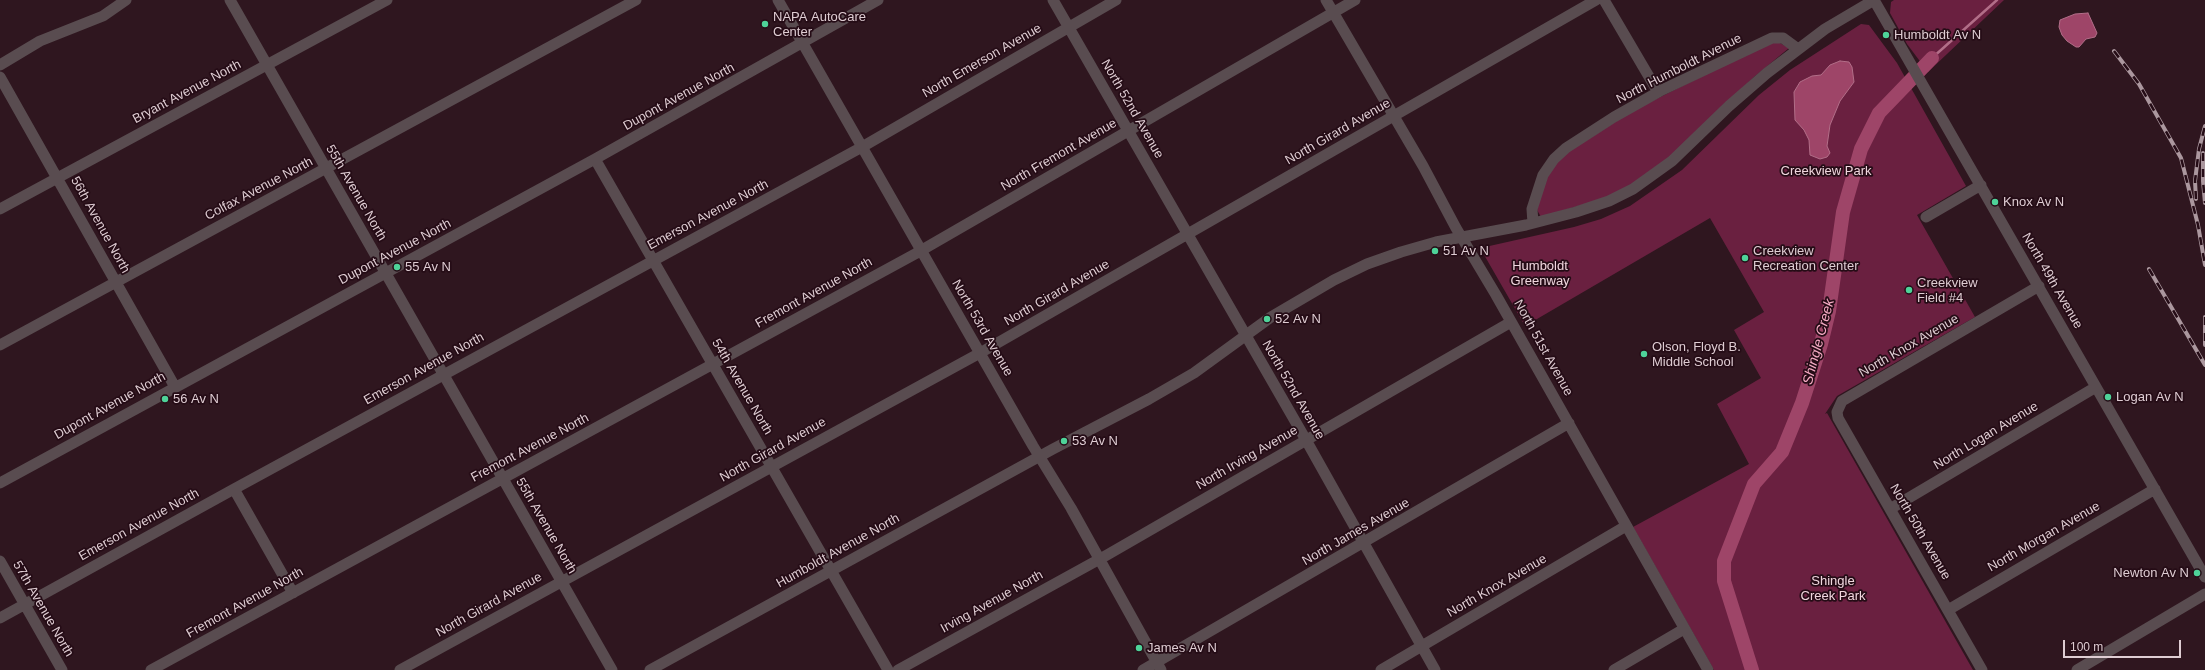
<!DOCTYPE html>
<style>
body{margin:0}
#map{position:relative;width:2205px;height:670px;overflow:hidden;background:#2f161f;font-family:Arial,sans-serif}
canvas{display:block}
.scale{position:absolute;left:2063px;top:640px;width:118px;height:18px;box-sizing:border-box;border:2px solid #dfcdd3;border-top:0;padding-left:5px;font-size:12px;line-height:14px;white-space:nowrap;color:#dfcdd3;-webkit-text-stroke:3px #250c16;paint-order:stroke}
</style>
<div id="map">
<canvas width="2205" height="670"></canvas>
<div class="scale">100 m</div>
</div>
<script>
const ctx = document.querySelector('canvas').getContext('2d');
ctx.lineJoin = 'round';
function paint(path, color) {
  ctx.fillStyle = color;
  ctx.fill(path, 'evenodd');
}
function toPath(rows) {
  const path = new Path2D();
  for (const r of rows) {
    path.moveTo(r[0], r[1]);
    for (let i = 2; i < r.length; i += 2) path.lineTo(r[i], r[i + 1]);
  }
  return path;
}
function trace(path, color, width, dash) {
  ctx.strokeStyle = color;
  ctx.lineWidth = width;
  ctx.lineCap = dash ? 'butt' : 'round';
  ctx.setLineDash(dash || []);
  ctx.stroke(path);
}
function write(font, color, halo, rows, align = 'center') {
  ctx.font = font + ' Arial,sans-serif';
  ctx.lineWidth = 3.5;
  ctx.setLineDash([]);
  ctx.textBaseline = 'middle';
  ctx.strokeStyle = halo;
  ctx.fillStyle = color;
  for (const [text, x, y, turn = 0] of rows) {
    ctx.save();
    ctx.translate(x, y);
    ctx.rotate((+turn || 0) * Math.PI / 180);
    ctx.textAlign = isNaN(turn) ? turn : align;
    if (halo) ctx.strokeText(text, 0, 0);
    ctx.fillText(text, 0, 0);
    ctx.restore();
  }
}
const green = toPath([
 [1894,0,2004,0,1928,72,1907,44,1890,13,1891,2],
 [1861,24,1869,25,1897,63,1966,186,1917,215,1975,317,1837,396,1825,414,1827,413,1973,670,1714,670,1633,527,1749,464,1717,404,1761,378,1734,330,1764,312,1710,218,1525,326,1483,253,1483,249,1485,247,1574,227,1601,219,1630,206,1682,170,1759,95,1790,70],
 [1778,42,1789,48,1754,77,1667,161,1634,184,1609,197,1541,217,1537,210,1545,177,1565,154,1632,111,1769,43]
]);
const water = toPath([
 [2088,13,2097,33,2095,37,2086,39,2079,47,2076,47,2067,41,2062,35,2059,27,2060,20,2075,14,2088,13],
 [1840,61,1849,62,1852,67,1854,82,1840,101,1830,125,1827,146,1830,153,1827,157,1820,159,1810,155,1809,140,1804,130,1795,120,1794,92,1800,82,1812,76,1821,75,1830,65,1840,61]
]);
const stream = toPath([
 [1932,58,1997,0]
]);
const river = toPath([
 [1752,670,1724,581,1724,561,1754,484,1782,452,1802,403,1821,344,1829,311,1843,212,1861,149,1879,113,1932,58]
]);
const minor = toPath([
 [230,0,612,670],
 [778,0,1033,446,1071,508,1161,670],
 [1053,0,1306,440,1435,670],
 [1326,0,1423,166,1456,228,1496,295,1708,670],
 [1604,0,1658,92],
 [1874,0,2205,577],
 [0,65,40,41,103,16,126,0],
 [0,77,175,387],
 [595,159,888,670],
 [0,209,387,0],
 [1926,217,1981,185],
 [1533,223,1532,209,1543,175,1554,159,1566,148,1614,117,1662,90,1772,38,1783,38,1798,49],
 [0,345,636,0],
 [0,483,595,159,878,0],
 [234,489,293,593],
 [1890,509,2096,387],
 [0,561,62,670],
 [1948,610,2155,489],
 [0,618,234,489,862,147,1116,0],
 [151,670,915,254,1355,0],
 [400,670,980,353,1596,0],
 [650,670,1053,449,1149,399,1194,373,1271,317,1334,280,1367,264,1401,252,1436,242,1526,225,1576,212,1609,201,1633,189,1672,161,1729,106,1767,73,1825,29,1874,0],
 [898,670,1107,555,1511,322],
 [1143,670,1569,423],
 [1381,670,1626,526],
 [1614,670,1684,629],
 [1982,670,1838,418,1837,412,1842,401,2039,286],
 [2077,670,2205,594]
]);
const rail = toPath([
 [2114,51,2139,84,2181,158,2198,225,2205,265],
 [2203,153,2203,181,2205,203],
 [2196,199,2195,181,2199,149,2205,126],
 [2149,269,2205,365],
 [2205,317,2205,345]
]);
const markers = [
 [765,24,4,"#4ed399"],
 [1886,35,4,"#4ed399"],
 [1995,202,4,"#4ed399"],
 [1435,251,4,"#4ed399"],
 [1745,258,4,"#4ed399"],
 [397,267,4,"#4ed399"],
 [1909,290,4,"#4ed399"],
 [1267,319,4,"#4ed399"],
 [1644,354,4,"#4ed399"],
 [2108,397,4,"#4ed399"],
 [165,399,4,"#4ed399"],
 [1064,441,4,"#4ed399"],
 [2197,573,4,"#4ed399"],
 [1139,648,4,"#4ed399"]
];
const poiNames = [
 ["NAPA AutoCare",773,17],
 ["Center",773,32],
 ["Humboldt Av N",1894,35],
 ["Knox Av N",2003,202],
 ["51 Av N",1443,251],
 ["Creekview",1753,251],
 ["Recreation Center",1753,266],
 ["55 Av N",405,267],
 ["Creekview",1917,283],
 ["Field #4",1917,298],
 ["52 Av N",1275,319],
 ["Olson, Floyd B.",1652,347],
 ["Middle School",1652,362],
 ["Logan Av N",2116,397],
 ["56 Av N",173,399],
 ["53 Av N",1072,441],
 ["Newton Av N",2189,573,"right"],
 ["James Av N",1147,648]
];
const streetNames = [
 ["North Emerson Avenue",982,61,-30],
 ["North Humboldt Avenue",1679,69,-27],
 ["Bryant Avenue North",187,92,-28],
 ["Dupont Avenue North",679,97,-29],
 ["North 52nd Avenue",1132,109,60],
 ["North Girard Avenue",1338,132,-30],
 ["North Fremont Avenue",1059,155,-30],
 ["Colfax Avenue North",259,189,-28],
 ["55th Avenue North",356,193,60],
 ["Emerson Avenue North",708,215,-28],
 ["56th Avenue North",100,225,61],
 ["Dupont Avenue North",395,252,-28],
 ["North 49th Avenue",2052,281,60],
 ["Fremont Avenue North",814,293,-29],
 ["North Girard Avenue",1057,293,-30],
 ["North 53rd Avenue",982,328,60],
 ["North Knox Avenue",1909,346,-30],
 ["North 51st Avenue",1543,348,61],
 ["Emerson Avenue North",424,369,-29],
 ["54th Avenue North",742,387,60],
 ["North 52nd Avenue",1293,390,60],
 ["Dupont Avenue North",110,406,-29],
 ["North Logan Avenue",1986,436,-31],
 ["Fremont Avenue North",530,448,-28],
 ["North Girard Avenue",773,450,-29],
 ["North Irving Avenue",1247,458,-30],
 ["Emerson Avenue North",139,525,-29],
 ["55th Avenue North",546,526,60],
 ["North James Avenue",1356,532,-30],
 ["North 50th Avenue",1920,532,60],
 ["North Morgan Avenue",2044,537,-30],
 ["Humboldt Avenue North",838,551,-29],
 ["North Knox Avenue",1497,586,-30],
 ["Irving Avenue North",992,602,-29],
 ["Fremont Avenue North",245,603,-29],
 ["North Girard Avenue",489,605,-29],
 ["57th Avenue North",43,609,60]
];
const parkNames = [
 ["Creekview Park",1826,171],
 ["Humboldt",1540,266],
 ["Greenway",1540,281],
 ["Shingle",1833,581],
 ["Creek Park",1833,596]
];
const waterNames = [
 ["Shingle Creek",1819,342,-75]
];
paint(green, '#6a2040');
paint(water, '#9e4568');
trace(water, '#b26e88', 1);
trace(stream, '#b26e88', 2.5);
trace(river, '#9e4568', 14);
trace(minor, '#594c50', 11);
trace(rail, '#ab979e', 4);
trace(rail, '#250c16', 2.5, [8]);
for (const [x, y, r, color] of markers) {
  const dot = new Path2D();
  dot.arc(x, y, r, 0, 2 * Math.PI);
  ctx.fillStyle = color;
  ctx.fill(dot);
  trace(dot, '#250c16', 1.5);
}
write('13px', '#dfcdd3', '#250c16', poiNames, 'left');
write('13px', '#dfcdd3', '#250c16', streetNames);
write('13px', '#f0d6de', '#250c16', parkNames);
write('italic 14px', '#f6acc5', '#250c16', waterNames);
</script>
